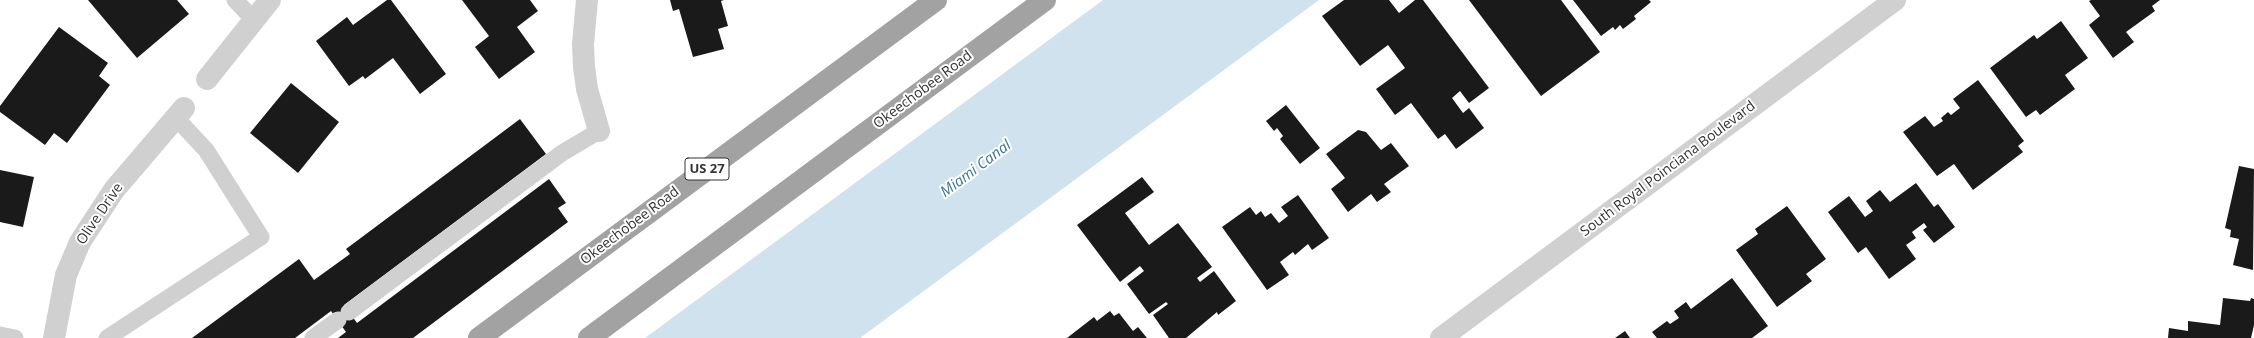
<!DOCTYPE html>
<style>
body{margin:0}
canvas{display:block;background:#fff}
</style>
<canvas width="2254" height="338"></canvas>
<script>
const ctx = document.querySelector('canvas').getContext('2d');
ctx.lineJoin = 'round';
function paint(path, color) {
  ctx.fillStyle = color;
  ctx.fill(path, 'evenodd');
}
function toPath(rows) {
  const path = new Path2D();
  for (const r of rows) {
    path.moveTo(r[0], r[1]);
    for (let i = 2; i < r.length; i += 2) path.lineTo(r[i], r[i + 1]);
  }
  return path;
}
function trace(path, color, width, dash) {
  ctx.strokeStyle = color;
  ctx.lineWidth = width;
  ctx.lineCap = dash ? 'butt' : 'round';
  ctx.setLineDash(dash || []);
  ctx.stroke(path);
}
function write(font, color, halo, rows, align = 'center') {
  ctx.font = font + ' "Open Sans",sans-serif';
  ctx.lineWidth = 4;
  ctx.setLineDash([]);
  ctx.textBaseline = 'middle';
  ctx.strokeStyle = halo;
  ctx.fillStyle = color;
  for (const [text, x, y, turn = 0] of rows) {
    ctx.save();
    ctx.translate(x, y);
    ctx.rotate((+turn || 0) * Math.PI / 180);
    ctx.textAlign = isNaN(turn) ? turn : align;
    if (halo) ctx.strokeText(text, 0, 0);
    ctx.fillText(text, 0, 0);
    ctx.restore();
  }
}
const water = toPath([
 [1103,0,1319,0,860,338,645,338]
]);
const building = toPath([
 [88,0,177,0,189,14,137,58],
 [387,0,391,0,446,74,420,94,393,58,365,79,363,76,349,86,316,41,347,17,353,25],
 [462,0,530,0,538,11,517,27,535,52,499,79,475,47,489,36],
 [670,0,724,0,721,1,728,26,718,29,724,49,693,57,679,9,673,11],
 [1344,0,1389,0,1399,13,1415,0,1423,0,1489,88,1469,103,1460,91,1452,98,1463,113,1469,108,1484,128,1456,149,1445,134,1438,139,1411,103,1395,115,1376,89,1405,68,1388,45,1360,66,1322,16],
 [1469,0,1561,0,1600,52,1541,96],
 [1573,0,1649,0,1651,2,1634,16,1636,19,1623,29,1620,25,1615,30,1613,27,1601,36],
 [2091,0,2160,0,2152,6,2155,11,2126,32,2134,42,2113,58,2089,25,2100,16,2089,1],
 [2061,21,2088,58,2065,75,2075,89,2040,115,2036,110,2026,117,1990,68,2034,35,2037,39],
 [59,27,108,63,99,76,110,85,67,143,54,133,45,145,0,112,0,106],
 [1978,80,2024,141,2018,146,2023,152,1973,190,1954,164,1937,176,1903,132,1925,116,1934,127,1943,121,1941,118,1948,112,1951,115,1960,108,1953,99],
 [291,83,339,122,298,173,250,133],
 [1286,105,1320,148,1300,164,1280,139,1283,136,1277,128,1274,131,1266,121],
 [520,119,546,154,344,305,357,323,549,179,566,203,558,208,568,222,413,338,338,338,346,332,331,311,295,338,192,338,299,259,314,280,350,254,346,249],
 [1358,130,1366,132,1381,150,1391,143,1409,166,1384,184,1391,192,1377,202,1371,194,1348,212,1331,189,1345,178,1326,154],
 [2239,166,2254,169,2253,270,2233,265,2239,239,2230,237,2231,230,2225,228],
 [0,170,34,177,23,227,0,222],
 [1142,177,1154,192,1125,213,1149,245,1178,223,1212,267,1197,278,1200,282,1214,271,1236,301,1218,315,1217,312,1186,338,1169,338,1153,315,1168,304,1166,302,1149,314,1127,284,1144,271,1140,266,1120,282,1077,225],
 [1916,183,1934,207,1938,204,1955,227,1934,243,1923,230,1927,227,1924,223,1912,232,1916,238,1906,245,1916,259,1889,279,1866,247,1858,253,1828,212,1849,196,1865,217,1873,211,1866,201,1880,190,1890,202],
 [1298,195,1329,238,1312,250,1308,244,1295,255,1293,252,1280,262,1289,275,1267,290,1222,227,1250,207,1256,215,1261,211,1265,217,1271,213,1279,223,1288,216,1281,207],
 [1787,206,1826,259,1806,274,1812,281,1777,307,1736,250,1758,234,1755,229],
 [1732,278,1768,326,1752,338,1657,338,1652,332,1667,321,1670,324,1679,318,1674,311,1686,302,1691,309],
 [2223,298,2250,301,2251,298,2254,299,2254,325,2251,338,2168,338,2169,328,2188,331,2188,321,2220,325],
 [1110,311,1114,316,1119,313,1133,331,1138,327,1147,338,1067,338,1094,317,1097,321],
 [1625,331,1630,338,1615,338]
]);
const service = toPath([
 [235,0,254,20],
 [349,312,562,153,599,131],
 [0,335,15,338],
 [107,338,261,237,206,150,176,118],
 [313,338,338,320]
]);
const minor = toPath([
 [587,0,583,44,584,67,587,89,599,131],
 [207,79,270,0],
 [54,338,66,275,80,242,114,190,184,108]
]);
const tertiary = toPath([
 [1441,338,1895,0]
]);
const trunk = toPath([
 [479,338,936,0],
 [589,338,1045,0]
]);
const shields = [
 [707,169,44]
];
const shieldNames = [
 ["US 27",707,169]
];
const streetNames = [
 ["Okeechobee Road",923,90,-37],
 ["South Royal Poinciana Boulevard",1668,169,-37],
 ["Olive Drive",100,214,-56],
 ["Okeechobee Road",630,226,-37]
];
const waterNames = [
 ["Miami Canal",976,169,-37]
];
paint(water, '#cfe2ee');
paint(building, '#1a1a1a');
trace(service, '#d0d0d0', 17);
trace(minor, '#d0d0d0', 22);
trace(tertiary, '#d0d0d0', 22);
trace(trunk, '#a2a2a2', 22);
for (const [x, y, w] of shields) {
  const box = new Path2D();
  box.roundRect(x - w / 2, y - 11, w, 22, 3);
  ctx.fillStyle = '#fff';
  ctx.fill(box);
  trace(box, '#333', 1);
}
write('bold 13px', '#333', null, shieldNames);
write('14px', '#333', '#fff', streetNames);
write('italic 15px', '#3f7597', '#fff', waterNames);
</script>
